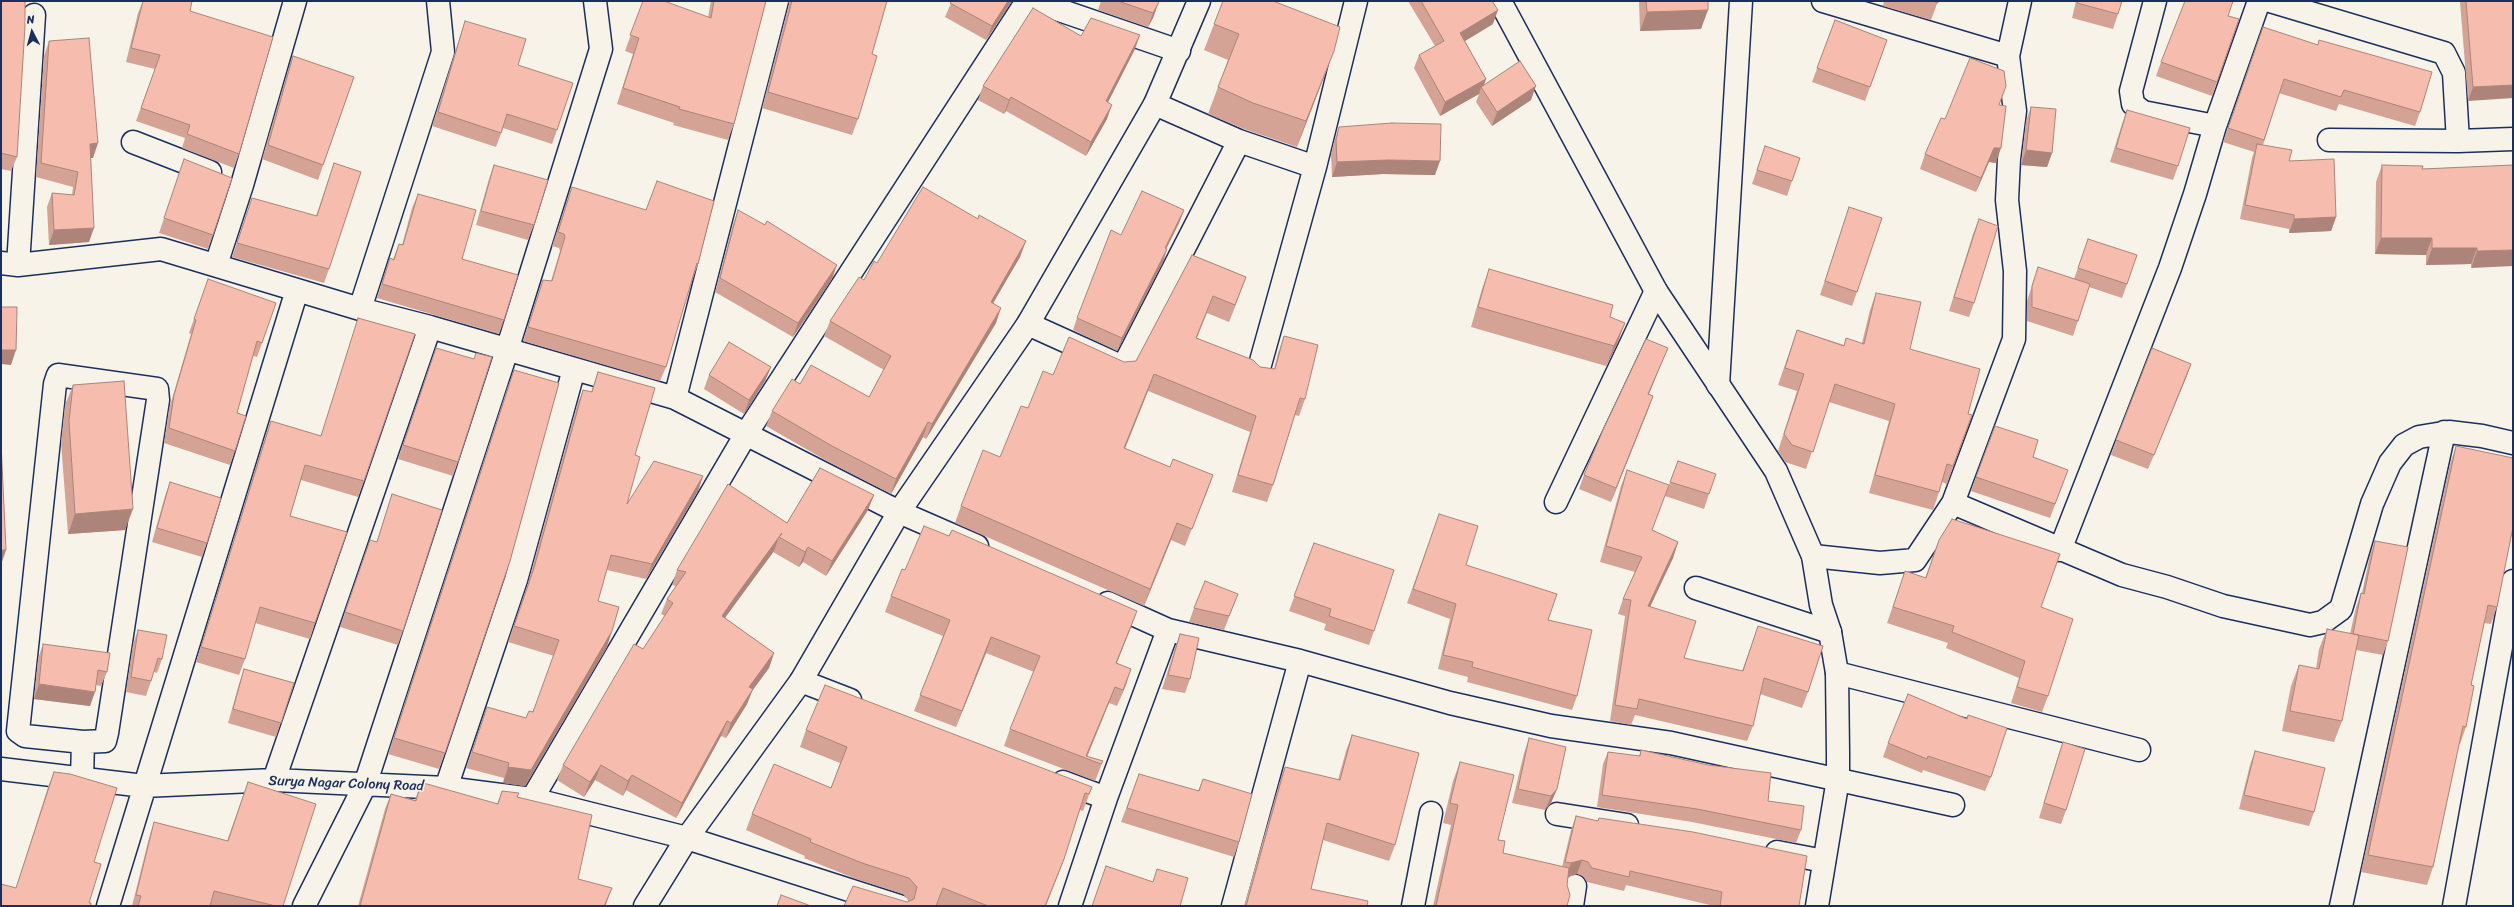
<!DOCTYPE html>
<style>
body{margin:0}
#map{position:relative;width:2514px;height:907px;overflow:hidden;background:#f7f3e8;font-family:Sriracha,sans-serif}
canvas{display:block}
.frame{position:absolute;inset:0;border:2px solid #1b2f5e;pointer-events:none}
.north{position:absolute;left:12px;top:12px;width:40px;height:40px;-webkit-text-stroke:3px #f7f3e8;paint-order:stroke;rotate:354deg;font-size:11px;font-weight:700;line-height:16px;text-align:center;color:#1b2f5e}
.north::after{content:'';display:block;margin:auto;width:14px;height:18px;background:#1b2f5e;clip-path:polygon(50% 0,100% 100%,50% 72%,0 100%)}
</style>
<div id="map">
<canvas width="2514" height="907"></canvas>
<div class="frame"></div>
<div class="north">N</div>
</div>
<script>
const ctx = document.querySelector('canvas').getContext('2d');
ctx.lineJoin = 'round';
function toPath(rows) {
  const path = new Path2D();
  for (const r of rows) {
    path.moveTo(r[0], r[1]);
    for (let i = 2; i < r.length; i += 2) path.lineTo(r[i], r[i + 1]);
  }
  return path;
}
function trace(path, color, width, dash) {
  ctx.strokeStyle = color;
  ctx.lineWidth = width;
  ctx.lineCap = dash ? 'butt' : 'round';
  ctx.setLineDash(dash || []);
  ctx.stroke(path);
}
function paint(path, color) {
  ctx.fillStyle = color;
  ctx.fill(path, 'evenodd');
}
function write(font, color, halo, rows, align = 'center') {
  ctx.font = font + ' Sriracha,sans-serif';
  ctx.lineWidth = 3;
  ctx.setLineDash([]);
  ctx.textBaseline = 'middle';
  ctx.strokeStyle = halo;
  ctx.fillStyle = color;
  for (const [text, x, y, turn = 0] of rows) {
    ctx.save();
    ctx.translate(x, y);
    ctx.rotate((+turn || 0) * Math.PI / 180);
    ctx.textAlign = isNaN(turn) ? turn : align;
    if (halo) ctx.strokeText(text, 0, 0);
    ctx.fillText(text, 0, 0);
    ctx.restore();
  }
}
const street = toPath([
 [1033,1,1179,51],
 [1823,1,2008,56],
 [2155,1,2131,91,2133,104,2143,112,2215,126],
 [2270,1,2444,53,2454,73,2458,141,2513,139],
 [1155,104,1239,141,1315,167,1258,372],
 [2329,140,2458,141],
 [133,142,210,172],
 [1315,167,1356,1],
 [1,263,18,265,161,249,360,309,430,327,675,398,899,512,977,546],
 [18,265,34,15],
 [216,265,242,185,295,1],
 [360,309,443,52,438,1],
 [1028,324,1123,367,1239,141],
 [1718,385,1741,1],
 [675,398,777,1],
 [1556,502,1656,291],
 [1953,503,2014,339,2015,271,2007,200,2009,159,2015,111,2008,56,2020,1],
 [2060,550,2170,268,2195,194,2215,126,2259,1],
 [1813,556,1880,563,1915,560,1953,503,2122,575,2167,587,2223,606,2310,625,2323,622,2341,609,2372,504,2390,463,2404,445,2419,437,2449,432,2482,436,2513,443],
 [1696,588,1830,632],
 [1108,603,1168,630,1300,661,1450,703,1551,726,1671,743,1953,805],
 [1837,673,2139,750],
 [801,681,850,700],
 [1,769,144,786,274,780,446,788,532,799,687,838,899,906],
 [82,779,83,742,25,736,18,731,55,384,58,375,157,389,158,400,107,733,105,741,83,742],
 [274,780,430,327],
 [1063,782,1106,798],
 [446,788,516,580,574,369],
 [532,799,746,434,1027,1],
 [1557,814,1627,825],
 [1777,852,1824,861],
 [108,906,297,290],
 [304,906,365,785,507,350,601,49,595,1],
 [1070,906,1106,798,1168,630],
 [1233,906,1300,661],
 [1413,906,1431,813],
 [1572,906,1575,886],
 [2341,906,2444,432],
 [2454,906,2513,581]
]);
const secondary = toPath([
 [1500,1,1656,291,1776,471,1813,556,1821,605,1830,632,1837,673,1838,753,1838,779,1817,906],
 [645,906,687,838,801,681,899,512,1028,324,1155,104,1199,1]
]);
const wall = toPath([
 [1,1,17,157,11,171,1,169],
 [143,1,190,11,239,154,234,168,182,148,185,138,136,121,155,69,126,62,138,13],
 [643,1,708,17,711,1,766,1,734,124,728,140,673,125,674,123,617,104,633,54,625,51],
 [788,1,887,1,872,54,858,119,852,135,762,108,789,4],
 [952,1,1012,1,986,40,945,17],
 [1101,1,1159,1,1153,18,1148,27,1098,10],
 [1223,1,1324,77,1297,147,1244,129,1208,114,1228,60,1204,50],
 [1408,1,1492,1,1493,24,1465,41,1486,79,1484,86,1531,100,1492,126,1476,102,1479,94,1440,116,1414,68,1419,55,1435,46],
 [1639,1,1708,1,1701,29,1640,31],
 [1884,1,1938,1,1931,20,1883,6],
 [2076,1,2122,1,2118,14,2113,29,2072,18],
 [2460,1,2513,1,2468,101,2460,2],
 [2228,16,2239,19,2212,96,2156,76,2161,62],
 [1835,20,1887,40,1865,101,1812,82],
 [465,21,518,65,557,130,552,144,503,128,496,147,432,126,460,36],
 [49,41,93,158,91,158,89,242,49,245,47,207,52,193,72,195,73,187,36,177,44,56],
 [2258,41,2420,112,2415,126,2339,104,2336,111,2279,93,2263,145,2289,161,2336,217,2331,231,2289,233,2289,229,2240,219,2252,158,2254,152,2223,142],
 [1135,49,1108,102,1107,119,1086,156,1006,111,1004,114,978,100,983,86],
 [293,56,354,77,318,180,262,159,288,70],
 [1999,105,1996,163,1989,162,1976,192,1920,169,1925,154,1945,119],
 [2031,107,2052,153,2047,167,2021,165,2026,121],
 [2127,110,2178,166,2173,180,2110,162,2122,124],
 [1339,127,1435,175,1383,174,1332,177,1331,154,1334,142],
 [1765,146,1792,181,1787,196,1752,184],
 [184,159,213,235,208,249,159,233],
 [334,163,329,269,324,283,232,257,252,198,316,216],
 [494,165,534,225,528,240,476,225,489,179],
 [2382,165,2422,169,2513,165,2471,268,2471,264,2426,265,2426,255,2375,254,2376,182],
 [572,187,698,264,693,278,692,278,666,367,660,381,523,341,538,294,543,280,551,281,560,251,559,248,552,246,567,201],
 [418,194,462,259,504,320,499,334,377,298,390,258,393,259,399,244,402,245,412,208],
 [1849,207,1857,292,1852,306,1820,295],
 [738,210,832,279,793,337,715,292,733,224],
 [1184,210,1179,223,1166,249,1163,262,1117,351,1073,330,1077,318,1121,235],
 [1979,219,1974,303,1969,317,1949,311,1973,234],
 [2088,239,2127,284,2122,298,2089,287,2073,336,2027,321,2027,301,2038,267,2074,279],
 [1192,255,1246,277,1229,322,1207,313,1197,338,1260,367,1274,369,1278,353,1284,336,1305,399,1299,416,1295,415,1273,485,1267,502,1232,492,1250,432,1148,391,1125,449,1170,467,1213,475,1185,546,1171,540,1144,606,955,523,961,506,1000,457,1028,408,1053,375,1124,362,1136,361],
 [1020,257,993,303,996,323,926,439,923,437,891,494,827,461,766,426,772,411,800,384,869,397,884,370,824,336,830,321,864,280],
 [1489,269,1610,317,1617,344,1606,366,1471,327,1482,289],
 [208,279,262,343,257,357,253,356,237,413,235,451,230,465,164,443,169,409,191,334,189,333],
 [1876,293,1910,349,1968,414,1972,415,1947,484,1942,482,1939,492,1933,510,1869,493,1889,421,1829,402,1806,469,1785,462,1778,451,1797,391,1778,385,1797,330,1844,345,1862,343,1870,310],
 [358,318,364,481,358,497,301,480,290,516,315,623,310,639,255,623,245,659,239,675,196,662,265,437,271,421,321,436,353,334],
 [1668,348,1662,362,1649,394,1653,396,1648,410,1611,502,1579,489,1584,475],
 [431,362,458,462,453,476,398,459],
 [2191,364,2186,378,2148,469,2111,455,2116,440],
 [771,367,765,381,744,414,704,389,709,375],
 [514,370,445,753,439,769,388,754,508,386],
 [598,372,635,455,627,504,703,476,698,491,646,579,607,570,598,601,607,647,525,786,503,783,504,778,466,768,487,707,526,718,533,712,554,656,508,642,528,583,577,405,583,390,591,392],
 [73,385,125,530,68,534,61,442,65,405],
 [1995,426,2033,457,2068,470,2050,518,1971,491],
 [2456,446,2497,607,2491,624,2484,623,2471,685,2466,727,2460,744,2459,744,2433,867,2427,885,2361,872,2450,464],
 [1678,461,1709,494,1704,509,1665,496],
 [1627,470,1652,530,1678,542,1673,558,1650,606,1684,658,1742,671,1758,626,1808,692,1802,708,1760,694,1753,726,1747,741,1635,715,1631,725,1610,721,1625,616,1618,614,1623,599,1635,572,1600,562,1621,486],
 [170,482,207,543,202,557,152,542,165,496],
 [392,494,403,631,398,645,340,627,365,554,377,541],
 [868,510,826,576,803,562,799,567,773,552,774,551,727,615,725,618,774,653,769,668,753,689,747,704,726,738,721,736,676,818,626,790,623,796,595,780,584,797,557,780,563,765,643,649,665,616,661,614,667,599,676,586,672,585,677,570,787,523],
 [1439,514,1466,565,1548,620,1577,696,1572,710,1467,682,1468,677,1438,669,1450,619,1407,603],
 [1939,540,2041,607,2048,696,2042,712,2011,703,2019,678,1946,648,1948,643,1887,623,1905,571,1925,578],
 [2375,541,2388,641,2383,655,2356,650,2342,721,2334,742,2282,731,2291,686,2299,665,2316,669,2319,649,2327,629,2350,634,2356,607,2361,593,2362,593,2370,555],
 [1314,543,1374,631,1369,645,1324,630,1326,624,1289,611],
 [905,570,1131,627,1117,663,1131,669,1117,706,1109,703,1087,757,1103,761,1095,781,1004,746,1010,729,1034,672,986,653,956,727,914,711,943,636,885,612,891,596],
 [1238,594,1224,630,1189,622,1194,608],
 [138,630,162,659,157,673,154,672,146,696,126,692,133,644],
 [1180,634,1190,679,1185,693,1162,689,1175,648],
 [43,644,107,672,101,686,96,685,90,706,34,699,38,659],
 [244,669,294,683,276,737,228,723,239,684],
 [806,730,1092,787,1083,811,1080,810,1064,859,1046,906,940,906,937,905,907,902,909,901,903,894,856,879,804,858,805,856,746,830,752,814,831,788,840,763,800,747],
 [1352,735,1395,845,1389,861,1323,840,1311,889,1367,906,1244,906,1279,784,1285,767,1338,780,1346,751],
 [1529,738,1557,789,1551,803,1545,810,1512,803,1524,753],
 [2063,742,2066,810,2061,824,2039,818,2058,756],
 [1888,743,1991,777,1985,791,1923,770,1922,773,1883,757],
 [1641,750,1768,801,1801,830,1796,843,1692,822,1597,807,1603,764,1608,752,1639,756],
 [2255,751,2314,812,2309,826,2239,809,2250,765],
 [1460,762,1498,840,1503,853,1562,867,1571,830,1576,816,1598,821,1599,818,1799,906,1714,906,1626,885,1624,891,1587,882,1583,876,1577,874,1568,877,1567,885,1567,906,1433,906,1451,825,1443,823,1453,781],
 [54,772,94,862,89,903,16,888,48,787],
 [1139,774,1198,791,1203,779,1239,842,1234,857,1121,822],
 [248,782,283,906,132,906,149,838,154,822,227,841],
 [421,783,497,804,502,791,518,797,578,879,605,906,358,906,385,809,391,794,415,800]
]);
const shadedWall = toPath([
 [1008,1,1012,1,986,40,992,26],
 [1158,4,1153,18,1148,27,1153,13],
 [1498,10,1493,24,1455,47,1460,33],
 [1708,10,1701,29,1640,31,1647,12],
 [1140,35,1135,49,1101,116,1106,101],
 [1334,51,1324,77,1297,147,1306,121],
 [1486,79,1482,89,1481,87,1479,94,1440,116,1445,102],
 [2513,85,2513,98,2468,101,2473,87],
 [1536,86,1531,100,1492,126,1497,112],
 [1011,97,1006,111,1004,114,1009,100],
 [1112,105,1107,119,1086,156,1091,142],
 [98,143,93,158,85,158,90,144],
 [1994,148,2001,148,1996,163,1989,162,1976,192,1981,178],
 [2026,150,2052,153,2047,167,2021,165],
 [1388,160,1440,161,1435,175,1383,174,1332,177,1337,162],
 [1184,210,1179,223,1160,261,1165,248],
 [2336,217,2331,231,2289,233,2294,219],
 [94,228,89,242,49,245,54,230],
 [2381,238,2432,238,2426,255,2375,254],
 [1026,241,1020,257,985,317,991,302],
 [2432,248,2477,248,2471,264,2426,265],
 [1167,249,1163,262,1117,351,1122,338],
 [2513,250,2513,266,2471,268,2477,251],
 [837,265,832,279,793,337,798,323],
 [1246,277,1240,293,1229,322,1235,305],
 [1001,308,996,323,926,439,932,424],
 [1625,323,1617,344,1606,366,1614,346],
 [1668,348,1662,362,1643,408,1648,394],
 [1,350,16,350,11,365,1,364],
 [2191,364,2186,378,2148,469,2154,455],
 [771,367,765,381,744,414,749,400],
 [1154,374,1148,391,1118,465,1124,448],
 [1653,396,1648,410,1611,502,1616,488],
 [928,422,923,437,891,494,896,479],
 [1213,475,1207,492,1185,546,1192,529],
 [703,476,698,491,646,579,652,564],
 [874,495,868,510,826,576,832,561],
 [133,509,125,530,68,534,75,514],
 [1177,523,1171,540,1144,606,1150,589],
 [782,533,779,537,774,551,727,615,717,631,722,616,733,600],
 [1678,542,1673,558,1643,622,1648,606],
 [808,547,803,562,799,567,805,552],
 [1,550,6,550,1,565],
 [1137,611,1131,627,1110,679,1116,663],
 [612,631,607,647,525,786,503,783,508,767],
 [991,637,986,653,956,727,962,711],
 [774,653,769,668,744,702,749,687],
 [1131,669,1126,685,1117,706,1123,690],
 [39,684,95,692,90,706,34,699],
 [1115,687,1109,703,1086,759,1086,758],
 [753,689,747,704,726,738,731,723],
 [727,721,721,736,676,818,682,803],
 [601,765,595,780,584,797,590,782],
 [632,775,626,790,623,796,628,781],
 [1557,789,1551,803,1545,810,1551,796],
 [1064,859,1058,875,1045,906],
 [1582,860,1577,874,1566,877,1571,863],
 [612,888,606,904,605,906,604,906]
]);
const building = toPath([
 [1,1,25,1,25,26,17,157,1,153,1,1],
 [143,1,192,1,190,11,273,37,239,154,187,134,190,125,141,108,160,55,131,48,143,1],
 [643,1,664,1,711,18,714,1,766,1,734,124,679,109,680,107,623,88,639,38,630,35,643,1],
 [792,1,887,1,872,54,877,56,858,119,768,92,792,1],
 [952,1,1008,1,992,26,950,3,952,1],
 [1118,1,1159,1,1158,4,1153,13,1118,1],
 [1223,1,1273,1,1340,27,1334,51,1306,121,1253,103,1218,87,1239,34,1214,24,1223,1],
 [1421,1,1492,1,1498,10,1460,33,1486,79,1445,102,1419,55,1444,41,1421,1],
 [1646,1,1708,1,1708,10,1647,12,1646,1],
 [1932,1,1938,1,1938,3,1932,1],
 [2078,1,2122,1,2118,14,2077,3,2078,1],
 [2185,1,2233,1,2228,16,2239,19,2217,82,2161,62,2185,1],
 [2466,1,2513,1,2513,85,2473,87,2466,1],
 [1033,8,1081,36,1091,18,1140,35,1106,101,1112,105,1091,142,1011,97,1009,100,983,86,1033,8],
 [1835,20,1887,40,1870,87,1817,68,1835,20],
 [465,21,526,39,518,65,573,83,557,130,507,114,501,133,438,112,465,21],
 [2263,27,2318,45,2319,40,2432,72,2420,112,2344,90,2341,97,2284,79,2264,140,2228,128,2263,27],
 [89,38,98,143,90,144,94,228,54,230,52,193,74,195,78,172,41,163,49,41,89,38],
 [293,56,354,77,323,165,268,145,293,56],
 [1970,58,2004,71,2006,86,1999,105,2006,106,2001,148,1994,148,1981,178,1925,154,1941,118,1945,119,1970,58],
 [1520,61,1536,86,1497,112,1481,87,1520,61],
 [2031,107,2056,109,2052,153,2026,150,2031,107],
 [2127,110,2190,128,2178,166,2116,148,2127,110],
 [1392,123,1441,124,1440,161,1388,160,1337,162,1336,140,1339,127,1392,123],
 [2257,144,2292,150,2289,161,2334,159,2336,217,2294,219,2294,215,2245,205,2257,144],
 [1765,146,1800,158,1792,181,1757,170,1765,146],
 [184,159,232,178,213,235,164,218,184,159],
 [334,163,361,172,329,269,237,243,252,198,317,216,334,163],
 [494,165,548,180,534,225,481,211,494,165],
 [2382,165,2423,166,2422,169,2513,165,2513,250,2477,251,2477,248,2432,248,2432,238,2381,238,2382,165],
 [657,181,714,201,698,264,697,263,666,367,528,327,543,280,552,281,565,237,564,234,558,232,572,187,646,210,657,181],
 [923,187,978,219,979,215,1026,241,991,302,1001,308,932,424,928,422,896,479,832,446,772,411,792,379,800,384,811,365,869,397,891,356,830,321,859,277,864,280,874,261,877,263,923,187],
 [1142,191,1184,210,1165,248,1167,249,1122,338,1077,318,1111,230,1121,235,1142,191],
 [418,194,476,210,462,259,518,275,504,320,382,284,390,258,394,260,399,244,403,245,418,194],
 [1849,207,1882,218,1857,292,1825,281,1849,207],
 [738,210,765,225,767,221,837,265,798,323,720,278,738,210],
 [1979,219,1998,226,1974,303,1954,297,1979,219],
 [2088,239,2137,255,2127,284,2078,268,2088,239],
 [1192,255,1246,277,1235,305,1213,296,1196,338,1253,360,1260,367,1275,369,1284,336,1318,345,1305,399,1300,398,1273,485,1238,475,1256,416,1154,374,1124,448,1170,467,1173,459,1213,475,1192,529,1177,523,1150,589,961,506,983,450,1000,457,1021,406,1028,408,1043,371,1053,375,1069,337,1124,362,1136,361,1192,255],
 [2038,267,2090,284,2078,321,2032,307,2032,286,2038,267],
 [1489,269,1613,305,1610,317,1625,323,1614,346,1478,307,1489,269],
 [208,279,276,303,262,343,257,341,237,413,246,416,235,451,169,428,174,395,196,320,194,319,208,279],
 [1876,293,1921,302,1910,349,1980,369,1968,414,1972,415,1953,466,1947,464,1939,492,1875,475,1895,404,1835,384,1813,452,1792,445,1784,434,1804,374,1785,368,1797,330,1844,346,1846,338,1864,344,1876,293],
 [1,307,17,307,16,350,1,350,1,307],
 [358,318,415,334,364,481,305,465,290,516,347,532,315,623,260,607,245,659,201,647,271,421,321,436,358,318],
 [1646,339,1668,348,1648,394,1653,396,1616,488,1584,475,1603,430,1646,339],
 [729,342,771,367,749,400,709,375,729,342],
 [436,348,474,359,476,353,492,357,458,462,403,445,436,348],
 [2152,348,2191,364,2154,455,2116,440,2152,348],
 [514,370,559,383,510,561,445,753,394,738,514,370],
 [598,372,655,388,635,455,640,457,627,504,654,461,703,476,652,564,611,555,598,601,619,607,612,631,531,770,508,767,509,763,472,752,487,707,526,718,529,711,533,712,559,640,514,626,534,568,583,390,592,392,598,372],
 [124,381,133,509,75,514,69,421,73,385,124,381],
 [1995,426,2038,440,2033,457,2068,470,2055,504,1976,477,1995,426],
 [1,442,6,550,1,550,1,442],
 [2456,446,2513,458,2513,527,2497,607,2488,605,2471,685,2474,686,2466,727,2463,726,2433,867,2368,855,2456,446],
 [1678,461,1716,474,1709,494,1670,482,1678,461],
 [820,468,874,495,832,561,808,547,805,552,779,537,782,533,733,600,722,616,774,653,749,687,753,689,731,723,727,721,682,803,632,775,628,781,601,765,590,782,563,765,634,644,643,649,673,603,667,599,686,572,677,570,728,484,787,523,820,468],
 [1627,470,1669,485,1652,530,1678,542,1648,606,1696,621,1684,658,1743,671,1758,626,1823,646,1808,692,1764,678,1753,726,1639,699,1637,709,1615,705,1631,600,1623,599,1642,557,1606,546,1627,470],
 [170,482,221,498,207,543,157,528,170,482],
 [392,494,442,510,403,631,345,612,370,540,377,542,392,494],
 [1439,514,1478,526,1466,565,1557,594,1548,620,1592,630,1577,696,1472,667,1473,662,1443,655,1456,604,1413,589,1439,514],
 [1952,519,2060,554,2041,607,2073,619,2048,696,2017,687,2025,661,1952,632,1954,626,1893,607,1905,571,1926,578,1939,540,1952,519],
 [924,526,949,536,952,530,1137,611,1116,663,1131,669,1123,690,1115,687,1086,756,1103,761,1101,764,1010,729,1040,656,991,637,962,711,920,695,950,620,891,596,902,569,905,570,924,526],
 [2375,541,2408,547,2388,641,2353,634,2361,593,2364,594,2375,541],
 [1314,543,1394,570,1374,631,1329,616,1331,609,1294,596,1314,543],
 [1205,581,1238,594,1229,616,1194,608,1205,581],
 [2327,629,2359,635,2342,721,2290,711,2299,665,2319,669,2327,629],
 [138,630,167,635,162,659,158,658,151,681,131,677,138,630],
 [1180,634,1199,638,1190,679,1168,675,1180,634],
 [43,644,110,653,107,672,98,670,95,692,39,684,43,644],
 [244,669,294,683,281,723,233,709,244,669],
 [825,685,1092,787,1089,794,1085,793,1064,859,1045,906,988,906,943,888,936,906,844,906,853,886,907,902,914,899,917,887,909,878,862,863,810,842,811,839,752,814,774,764,831,788,847,747,806,730,825,685],
 [1908,694,1967,719,1968,715,2007,728,1991,777,1928,756,1927,759,1888,743,1908,694],
 [1352,735,1419,753,1395,845,1327,823,1311,889,1368,901,1367,906,1246,906,1248,899,1285,767,1340,780,1352,735],
 [1529,738,1566,747,1557,789,1551,796,1518,789,1529,738],
 [2063,742,2085,749,2066,810,2044,803,2063,742],
 [1641,750,1708,765,1771,773,1768,801,1804,806,1801,830,1697,809,1602,795,1608,752,1640,756,1641,750],
 [2255,751,2325,768,2314,812,2244,795,2255,751],
 [1460,762,1514,775,1498,840,1505,841,1503,853,1569,868,1567,885,1570,895,1567,906,1436,906,1458,805,1450,803,1460,762],
 [54,772,70,774,117,788,94,862,101,864,89,903,91,903,91,906,1,906,1,884,16,888,54,772],
 [1139,774,1199,791,1203,779,1252,794,1239,842,1127,808,1139,774],
 [248,782,316,804,283,906,276,906,214,891,210,906,138,906,141,896,136,895,154,822,228,841,248,782],
 [421,783,427,784,498,804,502,791,519,793,517,797,592,815,578,879,612,888,604,906,360,906,391,794,416,801,421,783],
 [1576,816,1598,821,1599,818,1693,832,1807,856,1799,906,1720,906,1722,892,1630,871,1629,877,1592,868,1588,862,1582,860,1571,863,1565,862,1576,816],
 [1106,866,1153,882,1157,869,1188,878,1180,906,1092,906,1106,866],
 [781,895,811,906,777,906,781,895]
]);
const streetNames = [
 ["Surya Nagar Colony Road",346,784,2]
];
trace(street, '#1b2f5e', 25);
trace(secondary, '#1b2f5e', 25);
trace(street, '#f7f3e8', 22);
trace(secondary, '#f7f3e8', 22);
paint(wall, '#d4a396');
paint(shadedWall, '#ac847a');
paint(building, '#f6bdae');
trace(building, '#ac847a', 1);
write('14px', '#1b2f5e', '#f7f3e8', streetNames);
</script>
